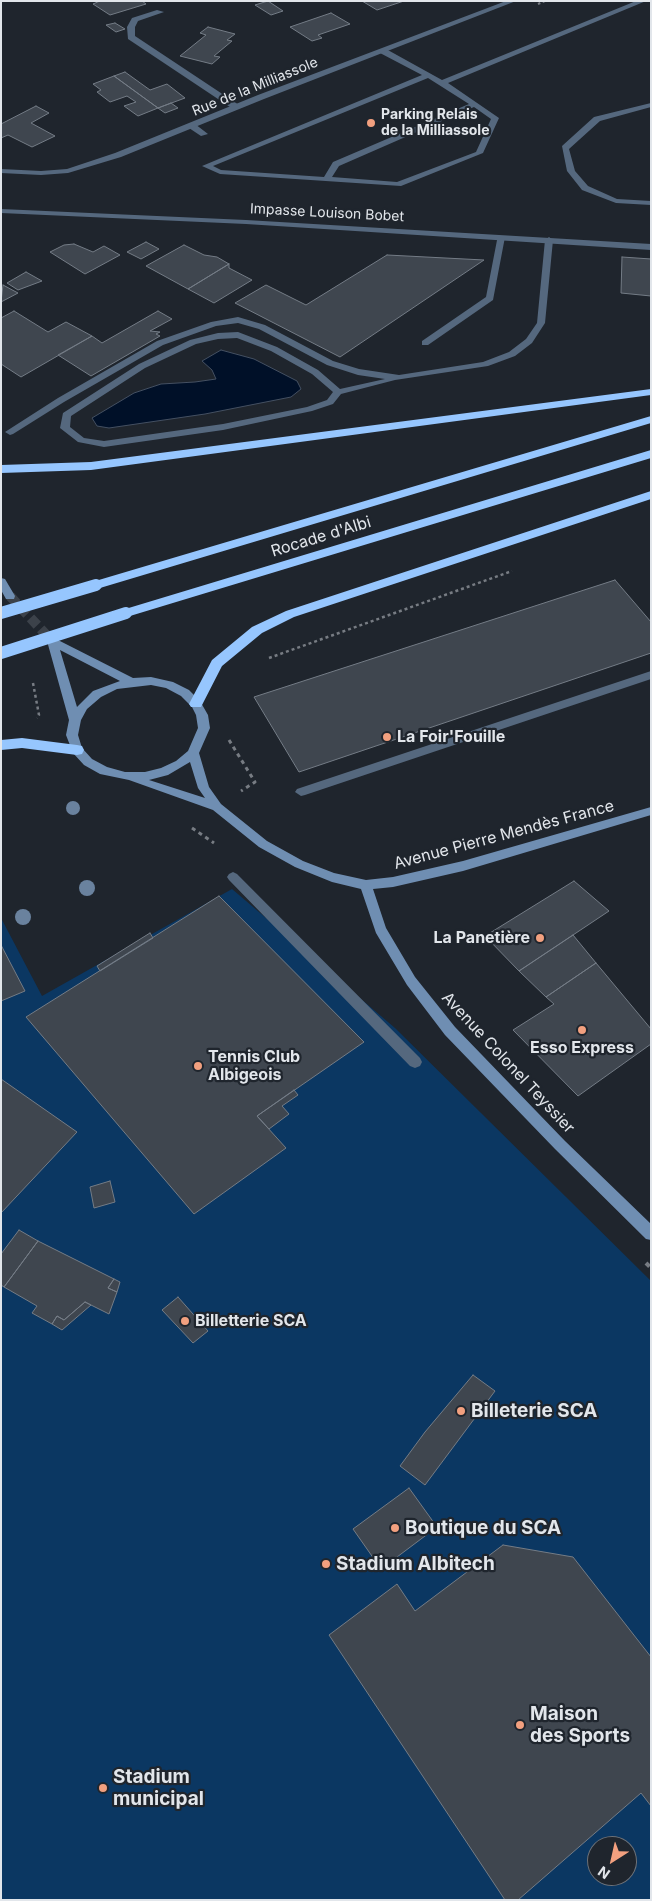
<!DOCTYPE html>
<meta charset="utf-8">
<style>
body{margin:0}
#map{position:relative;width:652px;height:1901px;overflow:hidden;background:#1f252d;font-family:Inter,sans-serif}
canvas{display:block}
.frame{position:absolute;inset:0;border:2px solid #e2e6eb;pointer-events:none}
.north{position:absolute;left:587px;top:1836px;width:50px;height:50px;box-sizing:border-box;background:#1f252d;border:1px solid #6d7279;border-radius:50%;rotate:215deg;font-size:14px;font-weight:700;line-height:20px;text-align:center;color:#e2e6eb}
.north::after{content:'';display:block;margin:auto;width:18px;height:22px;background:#f2a07f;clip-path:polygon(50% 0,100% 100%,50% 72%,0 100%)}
</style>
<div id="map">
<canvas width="652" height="1901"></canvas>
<div class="frame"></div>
<div class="north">N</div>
</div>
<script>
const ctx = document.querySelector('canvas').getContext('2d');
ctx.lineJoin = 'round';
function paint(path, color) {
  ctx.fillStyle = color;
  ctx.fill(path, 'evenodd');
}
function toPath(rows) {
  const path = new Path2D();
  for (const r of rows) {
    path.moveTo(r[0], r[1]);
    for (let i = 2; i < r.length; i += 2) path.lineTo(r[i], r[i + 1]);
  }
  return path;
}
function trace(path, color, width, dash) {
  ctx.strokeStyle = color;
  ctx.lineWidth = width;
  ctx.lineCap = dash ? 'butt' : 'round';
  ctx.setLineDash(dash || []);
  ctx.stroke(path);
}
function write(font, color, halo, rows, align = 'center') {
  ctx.font = font + ' Inter,sans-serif';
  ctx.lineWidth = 4.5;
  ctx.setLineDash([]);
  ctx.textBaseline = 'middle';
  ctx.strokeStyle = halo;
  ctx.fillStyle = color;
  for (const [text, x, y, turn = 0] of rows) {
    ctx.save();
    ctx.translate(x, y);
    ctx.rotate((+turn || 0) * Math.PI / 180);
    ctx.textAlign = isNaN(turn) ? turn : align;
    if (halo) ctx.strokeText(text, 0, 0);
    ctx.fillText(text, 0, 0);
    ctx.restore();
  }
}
const green = toPath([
 [232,889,395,1028,651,1281,651,1900,1,1900,1,918,42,996],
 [597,1846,627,1846,627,1876,597,1876]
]);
const water = toPath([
 [221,350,254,359,297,381,301,389,291,397,205,414,109,428,97,426,92,418,134,393,161,384,195,382,216,379,212,370,202,361,221,350]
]);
const building = toPath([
 [100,1,142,1,146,4,110,15,93,4,100,1],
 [268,1,283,11,271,15,255,5,268,1],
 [362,1,404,1,377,10,362,1],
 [331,13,350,24,318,35,322,38,312,41,290,27,331,13],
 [115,23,125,29,116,32,106,25,115,23],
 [208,27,235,34,227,40,232,41,214,56,220,57,212,64,180,56,206,35,200,33,208,27],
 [125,72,150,90,167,84,185,98,158,108,114,76,125,72],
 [114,76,158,108,138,116,124,106,136,102,127,96,110,102,97,92,101,90,93,84,114,76],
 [171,103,178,108,165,113,158,108,171,103],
 [36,106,49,113,31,123,55,136,32,147,8,135,1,138,1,124,36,106],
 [146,242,159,249,141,259,127,252,146,242],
 [74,244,93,252,104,246,120,255,85,274,50,252,64,245,74,244],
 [184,245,204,255,217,257,229,264,188,289,146,266,184,245],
 [387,255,484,260,340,357,235,303,266,285,306,305,387,255],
 [622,257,651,259,651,296,621,293,622,257],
 [229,264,229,268,252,280,214,303,188,289,229,264],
 [26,272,42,281,18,290,7,283,26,272],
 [3,285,18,293,1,302,3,285],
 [14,311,48,332,66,322,92,336,21,377,1,364,1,318,14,311],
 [158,311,172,319,150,331,160,332,156,334,160,336,91,376,58,355,92,336,102,343,158,311],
 [615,580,651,622,651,653,299,772,254,697,615,580],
 [574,881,609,911,519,971,485,936,574,881],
 [219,896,364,1042,257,1116,286,1148,194,1214,26,1017,219,896],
 [150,933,153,938,100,971,97,966,150,933],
 [573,935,596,963,546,997,519,971,573,935],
 [1,945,25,991,1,1001,1,945],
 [596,963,651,1029,651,1044,578,1096,513,1030,554,1004,546,997,596,963],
 [1,1079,77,1132,1,1213,1,1079],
 [294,1090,298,1095,282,1106,289,1114,269,1129,257,1116,294,1090],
 [110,1181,115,1202,94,1208,90,1187,110,1181],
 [19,1230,38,1241,4,1287,1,1285,1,1254,19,1230],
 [38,1241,114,1279,108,1288,117,1292,109,1314,85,1302,64,1320,57,1316,52,1324,32,1313,37,1306,4,1287,38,1241],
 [114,1279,120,1282,117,1292,108,1288,114,1279],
 [178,1297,208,1331,193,1343,162,1310,178,1297],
 [85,1302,91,1305,62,1330,52,1324,57,1316,64,1320,85,1302],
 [473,1375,495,1391,425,1485,400,1466,425,1432,473,1375],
 [409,1488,437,1527,381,1569,353,1529,409,1488],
 [503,1545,573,1557,651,1657,651,1806,641,1793,518,1900,505,1900,329,1635,397,1584,415,1611,503,1545]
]);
const secondaryTunnel = toPath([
 [10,596,52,641]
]);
const pathFar3 = toPath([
 [538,4,545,1]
]);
const pathFar2 = toPath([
 [269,658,512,571],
 [33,683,39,715,37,718]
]);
const pathFar1 = toPath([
 [229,740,255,782,241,791],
 [192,828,214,843]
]);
const path = toPath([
 [646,1263,651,1268]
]);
const lane = toPath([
 [636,1,646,1,448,83,499,118,483,153,401,186,220,174,202,166,422,75,380,53,380,49,386,49,442,80,636,1],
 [428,78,469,104,333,162,324,177,221,170,213,166,428,78],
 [474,107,491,119,476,152,397,182,332,177,339,166,474,107],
 [157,10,164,12,138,21,135,27,135,36,239,105,239,109,233,109,128,39,127,27,132,18,157,10],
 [651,103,651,107,600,121,569,149,575,171,588,186,617,199,651,201,651,205,616,203,582,190,567,171,562,146,594,117,651,103],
 [189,124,195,124,208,134,201,136,189,128,189,124],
 [498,235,505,237,493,300,428,345,422,345,422,341,486,297,498,235],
 [549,237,553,240,545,323,532,343,515,356,488,366,395,380,341,394,333,404,312,411,223,430,104,447,78,442,60,428,63,413,139,364,190,340,218,333,238,332,277,347,318,370,340,389,385,379,358,375,327,365,259,329,238,323,216,326,163,345,64,402,13,434,10,435,5,432,58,398,157,341,211,322,238,317,265,325,333,361,359,369,399,375,483,362,509,352,526,339,537,323,545,240,549,237],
 [237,338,271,351,312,374,333,392,327,400,307,407,223,424,104,441,84,438,70,427,71,416,145,368,196,344,218,339,237,338],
 [651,671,651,679,305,795,301,796,295,792,297,789,651,671],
 [233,872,237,874,420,1058,422,1062,420,1066,415,1068,410,1066,229,880,227,877,229,874,233,872]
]);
const street = toPath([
 [506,1,516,1,264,99,121,157,68,173,41,175,1,173,1,169,41,171,67,169,115,153,258,95,506,1],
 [1,209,246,220,651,244,651,250,246,224,1,213,1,209]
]);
const secondary = toPath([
 [1,578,5,579,15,596,14,599,6,599,1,590,1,578],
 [52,637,133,678,151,677,173,682,189,690,200,701,208,715,210,728,199,753,209,787,221,804,267,841,303,861,334,873,366,880,393,877,463,861,651,807,651,815,463,871,393,887,373,889,386,928,415,977,455,1027,565,1141,651,1224,651,1240,646,1239,555,1149,445,1035,407,985,376,933,361,889,332,882,295,867,259,847,213,810,129,780,100,774,84,765,73,753,66,735,69,720,47,641,52,637],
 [60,650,120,681,93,691,77,707,60,650],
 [151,685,166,688,181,696,192,707,196,715,198,728,188,751,176,761,161,768,145,772,125,772,107,767,92,759,82,748,78,735,81,720,87,709,101,697,117,689,151,685],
 [190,762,198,788,205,798,149,780,168,775,190,762]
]);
const highway = toPath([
 [651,389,651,395,91,470,1,473,1,465,91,462,651,389],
 [651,416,651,423,100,588,92,588,90,585,92,582,651,416],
 [651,450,651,458,130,616,126,617,120,613,122,610,651,450],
 [651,491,651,499,294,617,262,633,222,666,201,707,191,707,189,704,212,660,252,627,286,611,651,491],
 [22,738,77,745,82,746,84,750,82,754,77,755,22,748,1,750,1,740,22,738]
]);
const highwayBridge = toPath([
 [1,613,96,585],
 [1,653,126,613]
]);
const trees = [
 [73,808,7],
 [87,888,8],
 [23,917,8]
];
const markers = [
 [371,123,5,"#f2a07f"],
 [387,737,5,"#f2a07f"],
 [540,938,5,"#f2a07f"],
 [582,1030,5,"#f2a07f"],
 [198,1066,5,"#f2a07f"],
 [185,1321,5,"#f2a07f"],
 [461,1411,5,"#f2a07f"],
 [395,1528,5,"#f2a07f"],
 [326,1564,5,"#f2a07f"],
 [520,1725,5,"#f2a07f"],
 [103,1788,5,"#f2a07f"]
];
const farStreetnames = [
 ["Rue de la Milliassole",255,87,-22],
 ["Impasse Louison Bobet",327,213,3]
];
const farPoinames = [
 ["Parking Relais",381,115],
 ["de la Milliassole",381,131]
];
const streetNames = [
 ["Rocade d'Albi",321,537,-17],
 ["Avenue Pierre Mendès France",504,835,-15],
 ["Avenue Colonel Teyssier",508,1063,47]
];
const poiNames = [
 ["La Foir'Fouille",397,737],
 ["La Panetière",530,938,"right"],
 ["Esso Express",582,1048,"center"],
 ["Tennis Club",208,1057],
 ["Albigeois",208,1075],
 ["Billetterie SCA",195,1321]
];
const nearPoinames = [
 ["Billeterie SCA",471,1411],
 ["Boutique du SCA",405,1528],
 ["Stadium Albitech",336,1564],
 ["Maison",530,1714],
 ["des Sports",530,1736],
 ["Stadium",113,1777],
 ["municipal",113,1799]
];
paint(green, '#0b3762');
paint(water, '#001028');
trace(water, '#445062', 1);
paint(building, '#3f464f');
trace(building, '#747c86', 1);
trace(secondaryTunnel, '#3c424a', 10, [10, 5]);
trace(pathFar3, '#777c83', 2, [2.5, 2.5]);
trace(pathFar2, '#777c83', 2.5, [3, 3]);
trace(pathFar1, '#777c83', 3, [4, 4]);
trace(path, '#777c83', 4, [5, 5]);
paint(lane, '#55687e');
paint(street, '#55687e');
paint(secondary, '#6f8eb2');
paint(highway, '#96c6fe');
trace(highwayBridge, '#96c6fe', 12);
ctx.fillStyle = '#6a829e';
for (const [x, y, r] of trees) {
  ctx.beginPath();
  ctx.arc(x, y, r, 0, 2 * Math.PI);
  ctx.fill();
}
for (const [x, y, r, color] of markers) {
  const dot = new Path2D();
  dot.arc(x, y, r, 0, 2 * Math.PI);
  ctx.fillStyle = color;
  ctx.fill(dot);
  trace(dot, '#1f252d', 2);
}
write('14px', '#e2e6eb', '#1f252d', farStreetnames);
write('bold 14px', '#e2e6eb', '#1f252d', farPoinames, 'left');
write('16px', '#e2e6eb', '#1f252d', streetNames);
write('bold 16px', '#e2e6eb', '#1f252d', poiNames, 'left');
write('bold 19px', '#e2e6eb', '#1f252d', nearPoinames, 'left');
</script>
